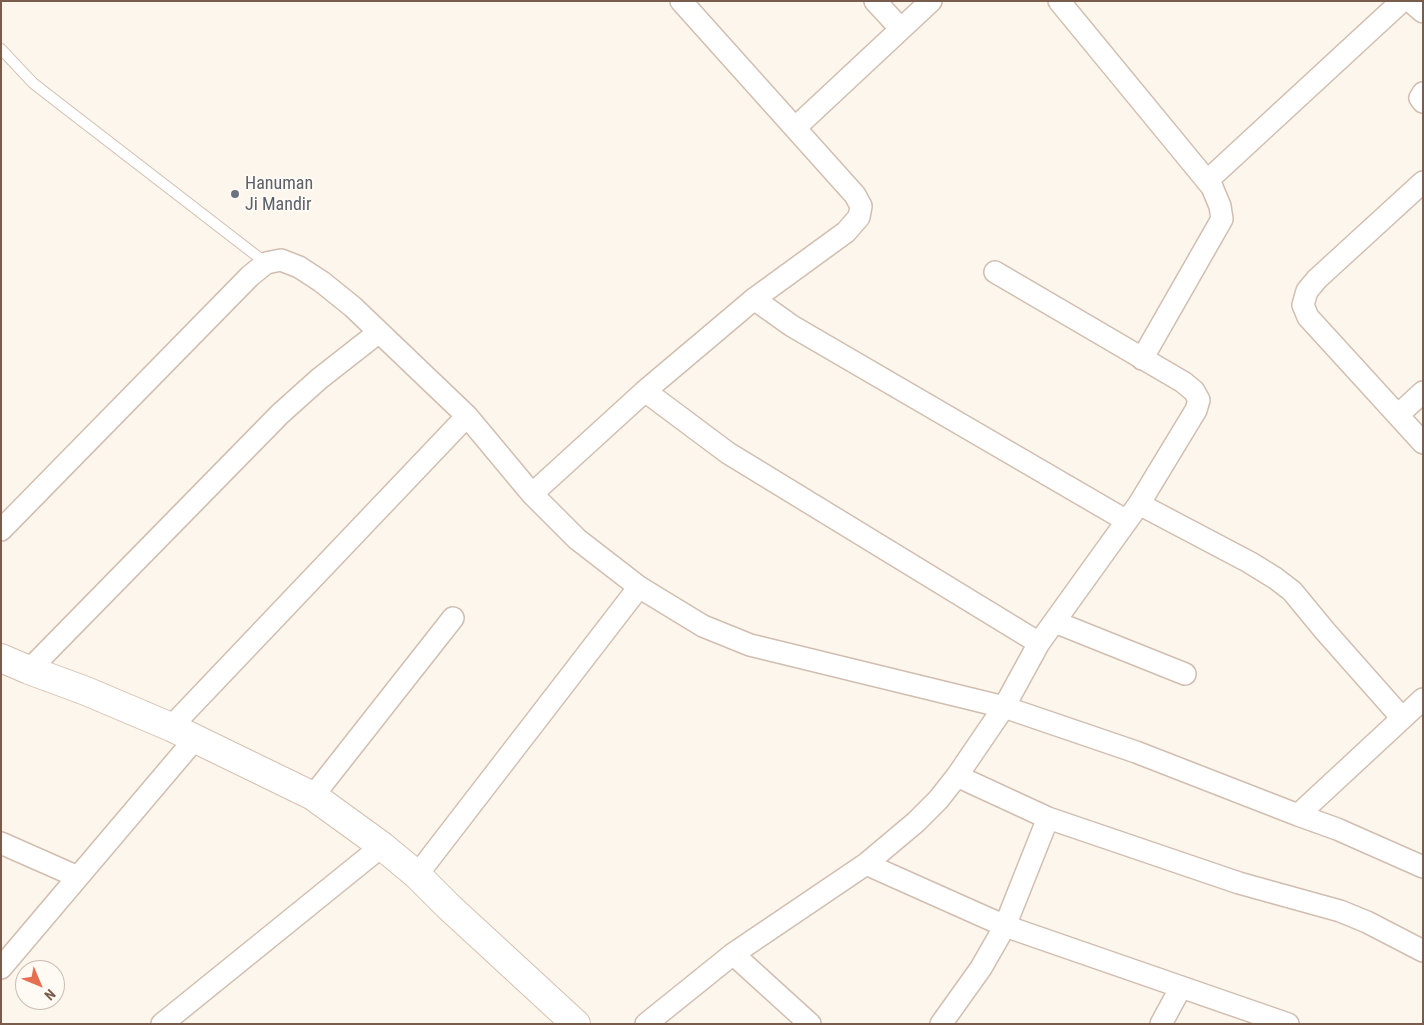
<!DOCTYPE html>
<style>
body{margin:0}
#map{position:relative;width:1424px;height:1025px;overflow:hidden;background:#fdf6ec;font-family:"Roboto Condensed",sans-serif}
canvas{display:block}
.frame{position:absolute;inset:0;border:2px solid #7a5c4d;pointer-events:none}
.north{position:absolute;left:15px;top:960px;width:50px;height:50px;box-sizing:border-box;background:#fffaf3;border:1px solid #cabbb1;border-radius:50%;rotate:135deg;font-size:14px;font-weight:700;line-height:20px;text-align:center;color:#7a5c4d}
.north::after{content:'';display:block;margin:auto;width:18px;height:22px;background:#e76f51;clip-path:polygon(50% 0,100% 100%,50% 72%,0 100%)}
</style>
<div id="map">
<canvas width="1424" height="1025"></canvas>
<div class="frame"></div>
<div class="north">N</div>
</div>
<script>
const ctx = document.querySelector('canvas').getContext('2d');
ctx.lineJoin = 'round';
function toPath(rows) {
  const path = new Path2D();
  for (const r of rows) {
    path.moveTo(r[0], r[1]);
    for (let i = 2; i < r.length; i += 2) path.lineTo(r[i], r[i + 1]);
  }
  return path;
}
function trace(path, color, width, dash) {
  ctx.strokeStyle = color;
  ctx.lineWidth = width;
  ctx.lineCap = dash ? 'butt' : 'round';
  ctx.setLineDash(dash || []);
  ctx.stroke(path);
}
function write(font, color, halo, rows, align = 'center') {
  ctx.font = font + ' "Roboto Condensed",sans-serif';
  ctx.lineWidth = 4;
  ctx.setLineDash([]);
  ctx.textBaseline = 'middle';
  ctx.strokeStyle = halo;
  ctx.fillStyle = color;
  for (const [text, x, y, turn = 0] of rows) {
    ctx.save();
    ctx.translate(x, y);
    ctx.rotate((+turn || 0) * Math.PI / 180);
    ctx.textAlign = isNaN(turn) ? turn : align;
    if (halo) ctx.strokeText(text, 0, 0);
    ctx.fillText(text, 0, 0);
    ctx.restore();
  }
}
const lane = toPath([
 [1,49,33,83,47,94,266,263]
]);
const street = toPath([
 [875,1,901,29],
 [1059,1,1212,187,1220,206,1222,219,1142,359],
 [1410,1,1423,12],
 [1423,93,1420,98,1423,102],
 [795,128,931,1],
 [1207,181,1402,1],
 [1423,182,1317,279,1307,291,1303,305,1308,317,1423,443],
 [754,299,792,326,1127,521],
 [645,391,728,453,1039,643],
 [1398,415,1423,392],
 [532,494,645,391,754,299,846,232,859,217,861,206,855,195,681,1],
 [1139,504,1249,562,1275,578,1292,591,1325,631,1402,718],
 [1,530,250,276,266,263,281,260,299,267,322,282,353,307,467,416,532,494,577,539,639,587,703,626,750,645,1004,707,1136,752,1298,815,1337,829,1423,867],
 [1055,622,1185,674],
 [29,670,280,414,319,379,379,332],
 [171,727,467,416],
 [957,776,1048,818,1239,883,1340,911,1367,922,1423,951],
 [313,796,453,618],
 [1298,815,1423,699],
 [1,843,78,877],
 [866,864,1005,926,1288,1024],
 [417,875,639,587],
 [733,954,810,1024],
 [1,968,195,739],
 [162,1024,382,846],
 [646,1024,733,954,866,864,916,822,938,800,957,776,1004,707,1039,643,1139,504,1196,410,1199,400,1194,391,1183,382,995,272],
 [941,1024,981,968,1005,926,1048,818],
 [1161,1024,1181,987]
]);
const secondary = toPath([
 [1,658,29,670,86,691,171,727,313,796,382,846,417,875,448,906,576,1024]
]);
const markers = [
 [235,194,5,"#6b7280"]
];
const worshipNames = [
 ["Hanuman",245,184],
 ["Ji Mandir",245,205]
];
trace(lane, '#d1beb0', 12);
trace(street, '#d1beb0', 24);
trace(secondary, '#d6c0b0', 30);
trace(lane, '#fff', 10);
trace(street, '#fff', 21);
trace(secondary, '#fff', 28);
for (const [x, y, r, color] of markers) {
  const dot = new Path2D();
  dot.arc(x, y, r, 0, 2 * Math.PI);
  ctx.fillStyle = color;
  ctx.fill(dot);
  trace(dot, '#fffaf3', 2);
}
write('18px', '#5b616d', '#fffaf3', worshipNames, 'left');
</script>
